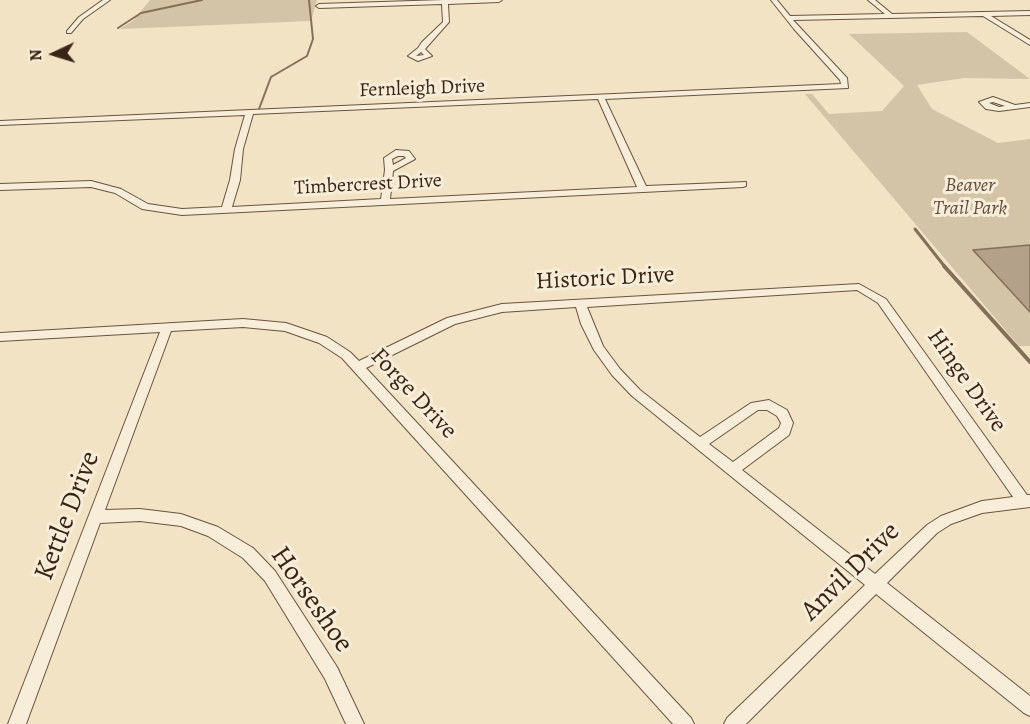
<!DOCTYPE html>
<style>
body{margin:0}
#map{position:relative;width:1030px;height:724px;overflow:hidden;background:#f2e3c5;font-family:Alegreya,serif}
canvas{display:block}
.north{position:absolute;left:24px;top:24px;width:60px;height:60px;-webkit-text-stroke:4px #f7edd9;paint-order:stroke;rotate:266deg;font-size:16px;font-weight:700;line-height:24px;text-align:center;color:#3a2514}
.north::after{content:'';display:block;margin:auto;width:21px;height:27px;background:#3a2514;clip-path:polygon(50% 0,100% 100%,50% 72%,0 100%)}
</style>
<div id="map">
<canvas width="1030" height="724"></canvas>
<div class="north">N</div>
</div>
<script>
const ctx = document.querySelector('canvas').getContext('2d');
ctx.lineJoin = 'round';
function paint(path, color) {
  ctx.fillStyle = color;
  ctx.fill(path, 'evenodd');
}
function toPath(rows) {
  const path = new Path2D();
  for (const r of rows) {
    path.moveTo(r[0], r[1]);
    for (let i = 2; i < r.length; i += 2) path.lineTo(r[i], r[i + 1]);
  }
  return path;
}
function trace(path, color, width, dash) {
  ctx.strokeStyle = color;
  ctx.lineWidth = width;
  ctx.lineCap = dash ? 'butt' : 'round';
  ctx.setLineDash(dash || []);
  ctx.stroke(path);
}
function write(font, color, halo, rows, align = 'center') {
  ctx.font = font + ' Alegreya,serif';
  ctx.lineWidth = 6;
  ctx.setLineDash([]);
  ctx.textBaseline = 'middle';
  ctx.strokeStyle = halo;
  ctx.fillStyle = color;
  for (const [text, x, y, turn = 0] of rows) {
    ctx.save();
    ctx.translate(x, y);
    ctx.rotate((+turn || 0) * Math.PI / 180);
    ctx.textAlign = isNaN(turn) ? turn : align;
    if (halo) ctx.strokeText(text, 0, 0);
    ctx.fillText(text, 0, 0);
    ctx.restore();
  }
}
const green = toPath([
 [150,0,317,0,311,21,120,29,134,20],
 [967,32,1030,79,964,78,917,85,932,109,998,143,1030,139,1030,346,1019,346,805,94,812,94,829,114,882,111,904,86,849,34]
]);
const water = toPath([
 [1030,245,1030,312,973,250,1030,245]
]);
const streamFar2 = toPath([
 [118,28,141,13,202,0],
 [259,109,271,77,307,56,313,39,309,0]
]);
const streamFar1 = toPath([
 [915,229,945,267]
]);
const stream = toPath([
 [944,266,1030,362]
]);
const minor = toPath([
 [103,0,110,0,83,19,71,33,67,33,67,31,79,17,103,0],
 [444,0,502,0,499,2,448,4,449,22,425,49,432,56,418,61,408,56,418,48,422,42,443,22,442,4,319,8,316,6,319,4,444,0],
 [421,52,424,55,416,56,421,52],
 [771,0,777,0,790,16,885,14,868,0,875,0,892,14,1030,11,1030,15,991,16,1030,40,1030,45,983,16,793,20,847,78,848,88,605,99,646,186,746,182,746,186,743,187,182,215,142,209,115,193,91,187,0,190,0,184,91,181,121,189,148,204,182,209,222,207,230,180,235,149,245,115,0,125,0,121,841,84,840,80,794,29,771,0],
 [598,99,637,187,390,199,393,171,415,159,409,151,396,150,384,158,385,170,381,199,232,207,240,180,243,149,253,114,598,99],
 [398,156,404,156,406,158,393,165,392,159,398,156],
 [993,97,1015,105,1030,103,1030,107,999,111,986,109,979,102,993,97],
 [993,102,1005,106,999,107,989,103,993,102],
 [859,284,886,299,1027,495,1030,495,1030,507,982,513,951,524,937,533,887,583,1030,696,1030,716,1024,713,876,594,746,724,724,724,727,718,865,585,632,396,612,375,594,350,581,324,576,307,502,312,455,324,366,368,691,718,694,724,673,724,342,358,319,343,285,331,243,327,171,331,105,510,140,509,181,514,218,527,253,548,275,571,337,667,364,724,346,724,325,679,265,581,243,558,208,536,181,526,140,521,100,523,26,724,8,724,160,332,0,341,0,333,243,319,286,323,327,337,350,352,359,361,447,318,502,304,859,284],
 [857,290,878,303,1013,497,982,501,941,516,927,525,875,574,742,470,789,435,793,423,787,410,769,400,751,403,700,437,640,390,620,369,603,346,587,307,857,290],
 [758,410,767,410,777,416,781,423,779,428,733,462,709,444,758,410]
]);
const farStreetnames = [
 ["Fernleigh Drive",422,89,-2],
 ["Timbercrest Drive",368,185,-3]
];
const farParknames = [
 ["Beaver",970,186],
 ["Trail Park",970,209]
];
const streetNames = [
 ["Historic Drive",605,279,-3],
 ["Hinge Drive",966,381,55],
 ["Forge Drive",413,394,47]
];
const nearStreetnames = [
 ["Kettle Drive",68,516,-69],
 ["Anvil Drive",851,572,-45],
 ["Horseshoe",311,600,55]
];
paint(green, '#d3c3a7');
paint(water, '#b3a289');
trace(water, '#83705a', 1.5);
trace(streamFar2, '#83705a', 2);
trace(streamFar1, '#83705a', 3);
trace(stream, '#83705a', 4);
trace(minor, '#685440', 2);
paint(minor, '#f7edd9');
write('20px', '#3a2514', '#f7edd9', farStreetnames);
write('italic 20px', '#604c39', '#f7edd9', farParknames);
write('24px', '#3a2514', '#f7edd9', streetNames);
write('28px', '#3a2514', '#f7edd9', nearStreetnames);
</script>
